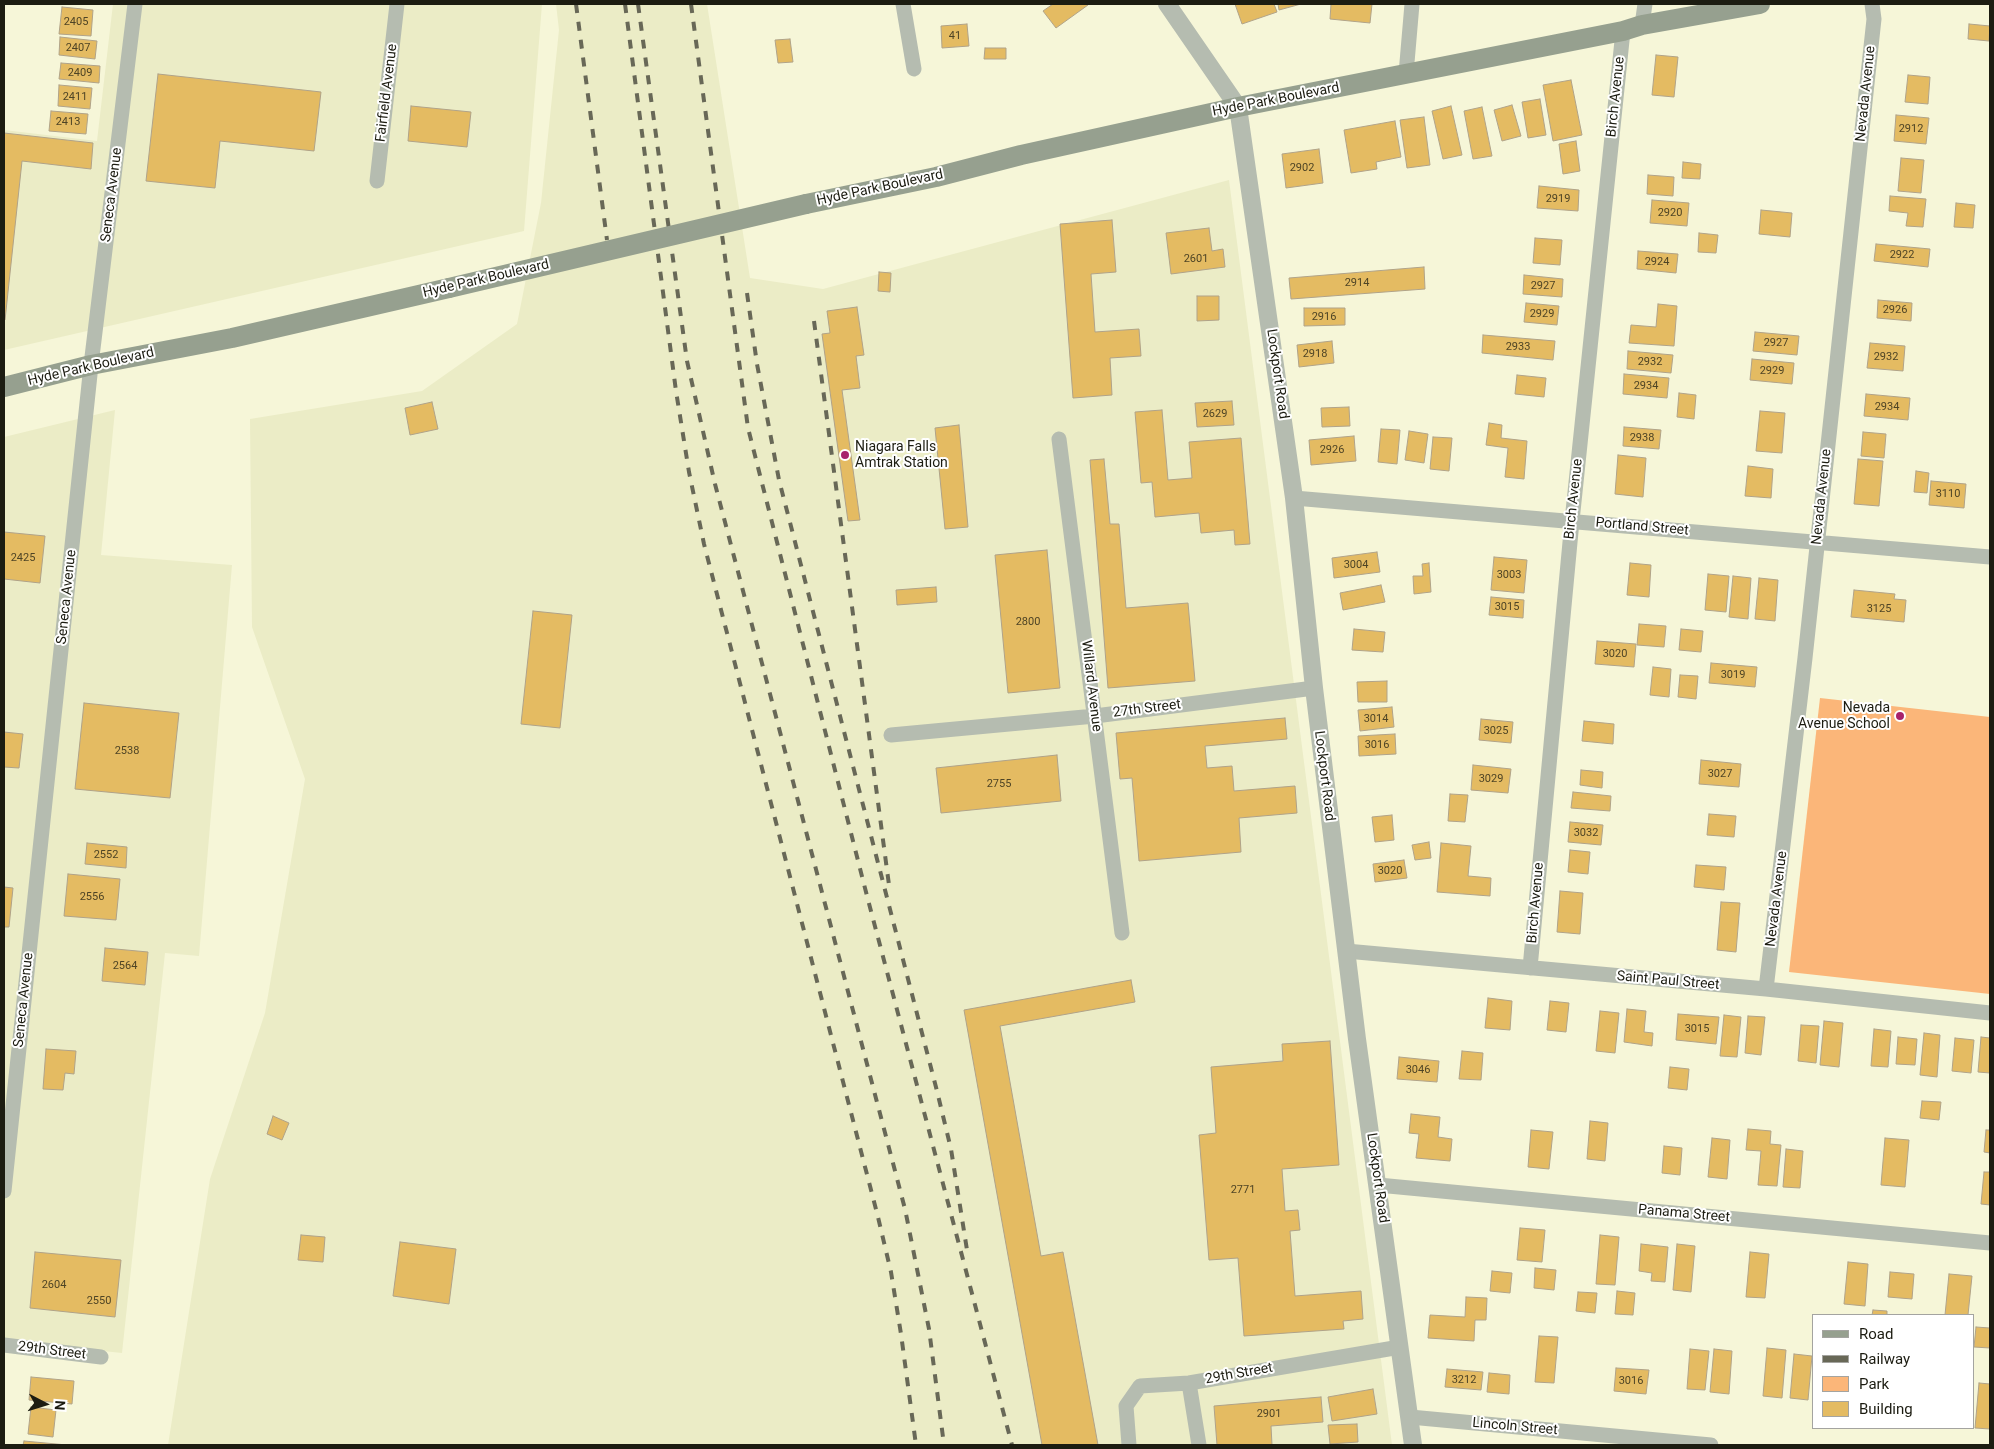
<!DOCTYPE html>
<html>
<head>
<meta charset="utf-8">
<style>
  body { margin:0 }
  #map { position:relative; width:1994px; height:1449px; overflow:hidden; background:#f6f6d8; font-family:Roboto,sans-serif }
  canvas { display:block }
  .frame { position:absolute; inset:0; border:5px solid #1c1c11; pointer-events:none }
  .legend { position:absolute; left:1812px; top:1314px; width:162px; height:115px; box-sizing:border-box; background:#fff; border:1px solid #a4a4a0; margin:0; padding:6px 9px; list-style:none; font-size:15px; color:#1c1c11 }
  .legend li { display:flex; align-items:center; gap:10px; height:25px }
  .legend b { width:25px; border:1px solid #a4a4a0 }
  .north { position:absolute; left:20px; top:1379px; width:50px; height:50px; -webkit-text-stroke:4px #fff; paint-order:stroke; rotate:95deg; font-size:14px; font-weight:700; line-height:20px; text-align:center; color:#1c1c11 }
  .north::after { content:''; display:block; margin:auto; width:18px; height:22px; background:#1c1c11; clip-path:polygon(50% 0,100% 100%,50% 72%,0 100%) }
</style>
</head>
<body>
<div id="map">
<canvas width="1994" height="1449"></canvas>
<div class="frame"></div>
<ul class="legend">
<li><b style="height:6px;background:#96a08f"></b>Road</li>
<li><b style="height:6px;background:#686857"></b>Railway</li>
<li><b style="height:14px;background:#fbb679"></b>Park</li>
<li><b style="height:14px;background:#e4bb62"></b>Building</li>
</ul>
<div class="north">N</div>
</div>
<script>
const context = document.querySelector('canvas').getContext('2d');
context.lineJoin = 'round';
function fillPath(path, color) {
  context.fillStyle = color;
  context.fill(path, 'evenodd');
}
function shape(rows) {
  const path = new Path2D();
  for (const r of rows) {
    path.moveTo(r[0], r[1]);
    for (let i = 2; i < r.length; i += 2) path.lineTo(r[i], r[i + 1]);
  }
  return path;
}
function stroke(path, color, width, dash) {
  context.strokeStyle = color;
  context.lineWidth = width;
  context.lineCap = dash ? 'butt' : 'round';
  context.setLineDash(dash || []);
  context.stroke(path);
}
function write(font, color, halo, rows, align = 'center') {
  context.font = font + ' Roboto,sans-serif';
  context.lineWidth = 4;
  context.setLineDash([]);
  context.textBaseline = 'middle';
  context.strokeStyle = halo;
  context.fillStyle = color;
  for (const [text, x, y, turn = 0] of rows) {
    context.save();
    context.translate(x, y);
    context.rotate((+turn || 0) * Math.PI / 180);
    context.textAlign = isNaN(turn) ? turn : align;
    if (halo) context.strokeText(text, 0, 0);
    context.fillText(text, 0, 0);
    context.restore();
  }
}
const built = shape([
  [113,4,542,4,524,231,4,350,4,130,97,141],
  [556,4,707,4,750,278,823,289,1229,180,1392,1445,168,1445,210,1179,265,1013,305,779,252,627,250,419,422,391,517,324,541,203,559,30],
  [115,410,101,555,232,565,199,956,165,953,122,1353,4,1341,4,437]
]);
const green = shape([
  [1820,698,1990,717,1990,994,1789,972]
]);
const building = shape([
  [1053,4,1087,4,1088,5,1056,28,1043,11,1053,4],
  [1235,4,1274,4,1277,12,1242,24,1235,4],
  [1278,4,1301,4,1279,10,1278,4],
  [1331,4,1372,4,1370,23,1330,19,1331,4],
  [62,7,93,10,91,36,59,34,62,7],
  [967,24,969,46,942,48,941,26,967,24],
  [1969,24,1990,26,1989,41,1968,39,1969,24],
  [60,37,97,41,95,59,59,55,60,37],
  [790,39,793,62,778,63,775,40,790,39],
  [985,48,1006,48,1006,59,984,59,985,48],
  [1656,55,1678,57,1674,97,1652,95,1656,55],
  [61,63,100,66,99,83,59,79,61,63],
  [158,74,321,92,314,151,220,141,215,188,146,181,158,74],
  [1908,75,1930,77,1928,104,1905,102,1908,75],
  [1571,80,1582,135,1553,141,1543,85,1571,80],
  [59,85,92,88,90,109,58,106,59,85],
  [1540,99,1546,135,1528,138,1522,102,1540,99],
  [1512,105,1521,136,1502,141,1494,110,1512,105],
  [411,106,471,112,467,147,408,141,411,106],
  [1451,106,1462,155,1443,159,1432,111,1451,106],
  [1482,107,1492,156,1473,159,1464,111,1482,107],
  [51,111,88,114,86,134,49,131,51,111],
  [1896,115,1929,118,1926,144,1894,141,1896,115],
  [1424,117,1430,165,1407,168,1400,120,1424,117],
  [1395,121,1401,157,1376,162,1377,169,1351,173,1344,130,1395,121],
  [4,133,93,143,91,169,22,161,5,320,4,320,4,133],
  [1576,141,1580,171,1563,174,1559,144,1576,141],
  [1319,149,1323,183,1286,188,1282,154,1319,149],
  [1901,158,1924,160,1921,193,1898,191,1901,158],
  [1683,162,1701,164,1700,179,1682,178,1683,162],
  [1648,175,1674,177,1673,196,1647,194,1648,175],
  [1539,186,1579,190,1578,211,1537,208,1539,186],
  [1890,196,1926,199,1923,227,1906,226,1908,213,1889,211,1890,196],
  [1652,200,1689,203,1687,226,1650,223,1652,200],
  [1956,203,1975,205,1973,228,1954,227,1956,203],
  [1761,210,1792,213,1790,237,1759,234,1761,210],
  [1112,220,1116,272,1091,274,1095,332,1139,329,1141,356,1110,358,1112,395,1073,398,1060,224,1112,220],
  [1209,228,1212,251,1223,249,1225,267,1171,274,1166,233,1209,228],
  [1699,233,1718,235,1716,253,1698,252,1699,233],
  [1535,238,1562,240,1560,265,1533,263,1535,238],
  [1876,244,1930,249,1928,267,1874,261,1876,244],
  [1638,251,1678,254,1676,273,1637,269,1638,251],
  [1424,267,1425,289,1291,299,1289,278,1424,267],
  [879,272,891,273,890,292,878,291,879,272],
  [1524,275,1563,279,1562,297,1523,294,1524,275],
  [1197,296,1219,296,1219,320,1197,321,1197,296],
  [1878,300,1912,303,1911,321,1877,318,1878,300],
  [1526,303,1559,306,1557,325,1524,322,1526,303],
  [1658,304,1677,306,1674,346,1629,343,1631,325,1656,327,1658,304],
  [857,307,864,355,856,356,860,388,842,390,860,520,848,521,822,334,830,333,827,311,857,307],
  [1304,308,1345,308,1345,325,1304,326,1304,308],
  [1755,332,1799,336,1797,355,1753,351,1755,332],
  [1483,335,1555,341,1553,360,1482,353,1483,335],
  [1332,341,1334,363,1299,367,1297,345,1332,341],
  [1870,343,1905,346,1903,371,1867,368,1870,343],
  [1628,351,1673,355,1671,373,1627,369,1628,351],
  [1752,359,1794,363,1792,384,1750,380,1752,359],
  [1624,374,1669,378,1667,398,1623,394,1624,374],
  [1517,375,1546,378,1544,397,1515,394,1517,375],
  [1679,393,1696,395,1694,419,1677,417,1679,393],
  [1866,394,1910,398,1908,420,1864,416,1866,394],
  [1232,401,1234,425,1197,427,1195,403,1232,401],
  [432,402,438,429,410,435,405,408,432,402],
  [1349,407,1350,426,1322,427,1321,408,1349,407],
  [1162,410,1168,480,1192,478,1189,442,1241,438,1250,544,1235,545,1234,530,1201,533,1199,513,1155,517,1152,482,1141,483,1135,412,1162,410],
  [1760,411,1785,413,1782,453,1756,451,1760,411],
  [1489,423,1502,425,1501,438,1527,441,1524,479,1505,477,1508,448,1486,445,1489,423],
  [959,425,968,527,945,529,935,428,959,425],
  [1624,427,1661,430,1659,449,1623,446,1624,427],
  [1381,429,1400,430,1397,464,1378,462,1381,429],
  [1409,431,1428,434,1424,463,1405,460,1409,431],
  [1863,432,1886,434,1884,458,1861,456,1863,432],
  [1354,436,1356,461,1311,465,1309,440,1354,436],
  [1433,437,1452,438,1449,471,1430,469,1433,437],
  [1618,455,1646,458,1643,497,1615,494,1618,455],
  [1104,459,1110,524,1119,524,1126,608,1188,603,1195,681,1108,688,1090,460,1104,459],
  [1858,459,1883,461,1879,506,1854,504,1858,459],
  [1748,466,1773,469,1771,498,1745,496,1748,466],
  [1916,471,1929,473,1927,493,1914,492,1916,471],
  [1931,481,1966,484,1964,508,1929,505,1931,481],
  [4,532,45,536,40,583,4,579,4,532],
  [1047,550,1060,688,1008,693,995,555,1047,550],
  [1377,552,1380,572,1334,578,1332,558,1377,552],
  [1494,557,1527,560,1524,593,1491,590,1494,557],
  [1429,563,1431,592,1414,594,1413,576,1423,576,1422,564,1429,563],
  [1630,563,1651,565,1649,597,1627,595,1630,563],
  [1708,574,1729,576,1726,612,1705,610,1708,574],
  [1733,576,1751,578,1748,619,1729,617,1733,576],
  [1759,578,1778,580,1775,621,1755,619,1759,578],
  [1381,585,1385,602,1343,610,1340,593,1381,585],
  [936,587,937,602,897,605,896,590,936,587],
  [1854,590,1895,594,1894,599,1906,600,1904,622,1851,617,1854,590],
  [1491,597,1524,600,1523,618,1489,615,1491,597],
  [533,611,572,615,560,728,521,724,533,611],
  [1639,624,1666,626,1664,647,1637,645,1639,624],
  [1354,629,1385,632,1383,652,1352,650,1354,629],
  [1681,629,1703,631,1701,652,1679,650,1681,629],
  [1597,641,1636,644,1634,667,1595,664,1597,641],
  [1711,663,1757,667,1755,687,1709,683,1711,663],
  [1653,667,1671,669,1669,697,1650,695,1653,667],
  [1680,675,1698,676,1696,699,1678,697,1680,675],
  [1387,681,1387,702,1358,702,1357,682,1387,681],
  [84,703,179,713,170,798,75,789,84,703],
  [1392,707,1394,727,1360,731,1358,710,1392,707],
  [1285,718,1287,739,1205,746,1207,768,1232,766,1234,791,1295,786,1297,813,1239,818,1241,852,1139,861,1132,778,1120,779,1116,733,1285,718],
  [1481,719,1513,722,1511,743,1479,740,1481,719],
  [1584,721,1614,724,1613,744,1582,741,1584,721],
  [4,732,23,734,19,768,4,767,4,732],
  [1395,734,1396,754,1359,756,1358,736,1395,734],
  [1057,755,1061,801,941,813,936,768,1057,755],
  [1701,760,1741,764,1739,787,1699,784,1701,760],
  [1473,765,1511,769,1508,793,1471,790,1473,765],
  [1581,770,1603,772,1602,788,1580,785,1581,770],
  [1573,792,1611,796,1610,811,1571,808,1573,792],
  [1450,794,1468,795,1465,822,1448,821,1450,794],
  [1709,814,1736,816,1734,837,1707,835,1709,814],
  [1392,815,1394,840,1375,842,1372,817,1392,815],
  [1570,822,1603,825,1601,845,1568,842,1570,822],
  [1429,842,1431,858,1415,860,1412,845,1429,842],
  [87,843,127,847,126,868,85,864,87,843],
  [1441,843,1471,846,1468,876,1491,878,1490,896,1437,892,1441,843],
  [1570,850,1590,852,1588,874,1568,872,1570,850],
  [1404,860,1407,878,1375,882,1373,864,1404,860],
  [1696,865,1726,867,1724,890,1694,887,1696,865],
  [68,874,120,879,116,920,64,916,68,874],
  [4,887,13,888,9,927,4,927,4,887],
  [1560,891,1583,893,1580,934,1557,932,1560,891],
  [1721,902,1740,903,1736,952,1717,950,1721,902],
  [105,948,148,952,145,985,102,981,105,948],
  [1131,980,1135,1002,1000,1026,1041,1256,1063,1252,1098,1445,1042,1445,964,1010,1131,980],
  [1488,998,1512,1001,1510,1030,1485,1028,1488,998],
  [1550,1001,1569,1003,1566,1032,1547,1030,1550,1001],
  [1627,1009,1646,1011,1644,1032,1653,1033,1652,1046,1624,1042,1627,1009],
  [1600,1011,1619,1013,1615,1053,1596,1051,1600,1011],
  [1678,1014,1719,1017,1716,1044,1676,1040,1678,1014],
  [1724,1015,1741,1017,1737,1057,1720,1056,1724,1015],
  [1748,1016,1765,1017,1761,1055,1745,1053,1748,1016],
  [1824,1021,1843,1023,1839,1067,1820,1065,1824,1021],
  [1801,1025,1819,1026,1816,1063,1798,1061,1801,1025],
  [1874,1029,1891,1031,1888,1067,1871,1066,1874,1029],
  [1924,1033,1940,1035,1937,1077,1920,1075,1924,1033],
  [1898,1037,1917,1039,1915,1065,1896,1064,1898,1037],
  [1981,1037,1990,1038,1990,1073,1978,1072,1981,1037],
  [1955,1038,1974,1040,1971,1073,1952,1071,1955,1038],
  [1330,1041,1339,1165,1282,1169,1285,1211,1298,1210,1300,1230,1290,1231,1295,1296,1361,1291,1363,1319,1343,1321,1344,1329,1244,1336,1238,1258,1209,1260,1199,1135,1216,1133,1211,1067,1283,1061,1282,1044,1330,1041],
  [46,1049,76,1051,74,1074,65,1073,63,1090,43,1089,46,1049],
  [1462,1051,1483,1053,1481,1080,1459,1079,1462,1051],
  [1399,1057,1439,1061,1437,1082,1397,1079,1399,1057],
  [1670,1067,1689,1069,1687,1090,1668,1088,1670,1067],
  [1922,1101,1941,1102,1939,1120,1920,1118,1922,1101],
  [1411,1114,1440,1117,1438,1137,1452,1139,1450,1161,1416,1158,1419,1134,1409,1133,1411,1114],
  [273,1116,289,1123,282,1140,267,1134,273,1116],
  [1590,1121,1608,1123,1605,1161,1587,1159,1590,1121],
  [1748,1129,1771,1131,1770,1144,1781,1145,1777,1186,1758,1185,1761,1151,1746,1150,1748,1129],
  [1531,1130,1553,1132,1549,1169,1528,1167,1531,1130],
  [1986,1130,1990,1130,1990,1153,1984,1152,1986,1130],
  [1712,1138,1730,1140,1727,1179,1708,1177,1712,1138],
  [1885,1138,1909,1140,1905,1187,1881,1185,1885,1138],
  [1664,1146,1682,1148,1680,1175,1662,1173,1664,1146],
  [1786,1149,1803,1151,1800,1188,1783,1187,1786,1149],
  [1984,1172,1990,1172,1990,1205,1981,1204,1984,1172],
  [1520,1228,1545,1230,1542,1262,1517,1260,1520,1228],
  [301,1235,325,1237,323,1262,298,1260,301,1235],
  [1600,1235,1619,1237,1615,1285,1596,1284,1600,1235],
  [400,1242,456,1249,449,1304,393,1296,400,1242],
  [1641,1244,1668,1247,1665,1282,1651,1281,1652,1273,1639,1271,1641,1244],
  [1677,1244,1695,1246,1691,1292,1673,1290,1677,1244],
  [35,1252,121,1260,115,1317,30,1308,35,1252],
  [1750,1252,1769,1254,1765,1298,1746,1297,1750,1252],
  [1848,1262,1868,1264,1865,1306,1844,1304,1848,1262],
  [1535,1268,1556,1270,1554,1290,1534,1288,1535,1268],
  [1492,1271,1512,1273,1510,1293,1490,1291,1492,1271],
  [1890,1272,1914,1274,1912,1299,1888,1297,1890,1272],
  [1949,1274,1972,1276,1968,1315,1945,1315,1949,1274],
  [1617,1291,1635,1293,1633,1315,1615,1314,1617,1291],
  [1578,1292,1597,1293,1595,1313,1576,1311,1578,1292],
  [1466,1297,1487,1298,1486,1320,1475,1320,1474,1341,1428,1338,1430,1315,1465,1317,1466,1297],
  [1873,1310,1887,1311,1887,1315,1872,1315,1873,1310],
  [1976,1327,1990,1328,1990,1348,1974,1347,1976,1327],
  [1539,1336,1558,1337,1554,1383,1535,1382,1539,1336],
  [1767,1348,1786,1350,1782,1398,1763,1396,1767,1348],
  [1690,1349,1709,1351,1705,1390,1687,1389,1690,1349],
  [1714,1349,1732,1351,1729,1394,1710,1392,1714,1349],
  [1794,1354,1812,1356,1808,1400,1790,1398,1794,1354],
  [1616,1368,1649,1370,1646,1394,1614,1391,1616,1368],
  [1447,1369,1483,1372,1481,1390,1445,1387,1447,1369],
  [1489,1373,1510,1375,1509,1394,1487,1392,1489,1373],
  [31,1377,74,1381,72,1404,29,1400,31,1377],
  [1979,1383,1990,1384,1990,1429,1975,1428,1979,1383],
  [1373,1389,1377,1414,1332,1421,1328,1397,1373,1389],
  [1321,1397,1323,1422,1271,1426,1272,1445,1217,1445,1214,1406,1321,1397],
  [31,1407,56,1410,53,1437,28,1434,31,1407],
  [1357,1424,1358,1442,1330,1444,1328,1425,1357,1424],
  [24,1441,67,1445,23,1445,24,1441]
]);
const minor = shape([
  [903,4,914,69],
  [1642,25,1645,4],
  [1406,74,1412,4],
  [377,181,397,4],
  [1059,439,1122,933],
  [1294,498,1990,557],
  [891,735,1095,716,1314,688],
  [1346,951,1766,989,1990,1013],
  [1530,968,1572,521,1623,31],
  [1766,989,1805,658,1874,19,1872,4],
  [1378,1185,1990,1243],
  [4,1191,91,365,135,4],
  [4,1345,101,1357],
  [1189,1383,1199,1445],
  [1410,1417,1711,1445],
  [1129,1445,1126,1406,1140,1386,1189,1383,1400,1347]
]);
const tertiary = shape([
  [1167,4,1238,107,1294,498,1314,688,1357,1039,1413,1445]
]);
const secondary = shape([
  [806,204,936,177,1021,155,1238,107,1623,31,1642,25,1760,4],
  [4,387,91,365,232,338,449,288]
]);
const rail = shape([
  [576,4,607,240],
  [625,4,676,391,689,472,704,544,878,1217,891,1272,901,1334,916,1445],
  [638,4,687,361,715,484,905,1209,929,1329,944,1445],
  [691,4,748,428,867,896,1012,1445],
  [747,293,757,364,779,480,937,1091,951,1149,967,1250],
  [814,321,889,885]
]);
const secondaryBridge = shape([
  [449,288,806,204]
]);
const markers = [
  [845,455,5,"#a8226b"],
  [1900,716,5,"#a8226b"]
];
const numberNames = [
  ["2405",76,22],
  ["41",955,36],
  ["2407",78,48],
  ["2409",80,73],
  ["2411",75,97],
  ["2413",68,122],
  ["2912",1911,129],
  ["2902",1302,168],
  ["2919",1558,199],
  ["2920",1670,213],
  ["2922",1902,255],
  ["2601",1196,259],
  ["2924",1657,262],
  ["2914",1357,283],
  ["2927",1543,286],
  ["2926",1895,310],
  ["2929",1542,314],
  ["2916",1324,317],
  ["2927",1776,343],
  ["2933",1518,347],
  ["2918",1315,354],
  ["2932",1886,357],
  ["2932",1650,362],
  ["2929",1772,371],
  ["2934",1646,386],
  ["2934",1887,407],
  ["2629",1215,414],
  ["2938",1642,438],
  ["2926",1332,450],
  ["3110",1948,494],
  ["2425",23,558],
  ["3004",1356,565],
  ["3003",1509,575],
  ["3015",1507,607],
  ["3125",1879,609],
  ["2800",1028,622],
  ["3020",1615,654],
  ["3019",1733,675],
  ["3014",1376,719],
  ["3025",1496,731],
  ["3016",1377,745],
  ["2538",127,751],
  ["3027",1720,774],
  ["3029",1491,779],
  ["2755",999,784],
  ["3032",1586,833],
  ["2552",106,855],
  ["3020",1390,871],
  ["2556",92,897],
  ["2564",125,966],
  ["3015",1697,1029],
  ["3046",1418,1070],
  ["2771",1243,1190],
  ["2604",54,1285],
  ["2550",99,1301],
  ["3212",1464,1380],
  ["3016",1631,1381],
  ["2901",1269,1414]
];
const streetNames = [
  ["Fairfield Avenue",387,93,-83],
  ["Nevada Avenue",1866,94,-84],
  ["Birch Avenue",1616,97,-84],
  ["Hyde Park Boulevard",1276,100,-11],
  ["Hyde Park Boulevard",880,188,-12],
  ["Seneca Avenue",112,195,-83],
  ["Hyde Park Boulevard",486,279,-13],
  ["Hyde Park Boulevard",91,367,-13],
  ["Lockport Road",1277,374,82],
  ["Nevada Avenue",1822,497,-84],
  ["Birch Avenue",1574,499,-84],
  ["Portland Street",1642,527,5],
  ["Seneca Avenue",67,597,-84],
  ["Willard Avenue",1091,686,83],
  ["27th Street",1147,709,-7],
  ["Lockport Road",1324,776,83],
  ["Nevada Avenue",1777,899,-83],
  ["Birch Avenue",1536,903,-85],
  ["Saint Paul Street",1668,981,5],
  ["Seneca Avenue",24,1000,-84],
  ["Lockport Road",1377,1178,82],
  ["Panama Street",1684,1214,5],
  ["29th Street",52,1351,7],
  ["29th Street",1239,1374,-10],
  ["Lincoln Street",1515,1427,5]
];
const poiNames = [
  ["Niagara Falls",855,447],
  ["Amtrak Station",855,463],
  ["Nevada",1890,708,"right"],
  ["Avenue School",1890,724,"right"]
];
fillPath(built, '#ebecc6');
fillPath(green, '#fbb679');
fillPath(building, '#e4bb62');
stroke(building, '#b0a389', 1);
stroke(minor, '#b5bcb0', 15);
stroke(tertiary, '#b5bcb0', 18);
stroke(secondary, '#96a08f', 20);
stroke(rail, '#686857', 4, [9, 9]);
stroke(secondaryBridge, '#96a08f', 20);
for (const [x, y, r, color] of markers) {
  const dot = new Path2D();
  dot.arc(x, y, r, 0, 2 * Math.PI);
  context.fillStyle = color;
  context.fill(dot);
  stroke(dot, '#fff', 2);
}
write('11px', '#4e4425', null, numberNames);
write('14px', '#1c1c11', '#fff', streetNames);
write('14px', '#1c1c11', '#fff', poiNames, 'left');
</script>
</body>
</html>
